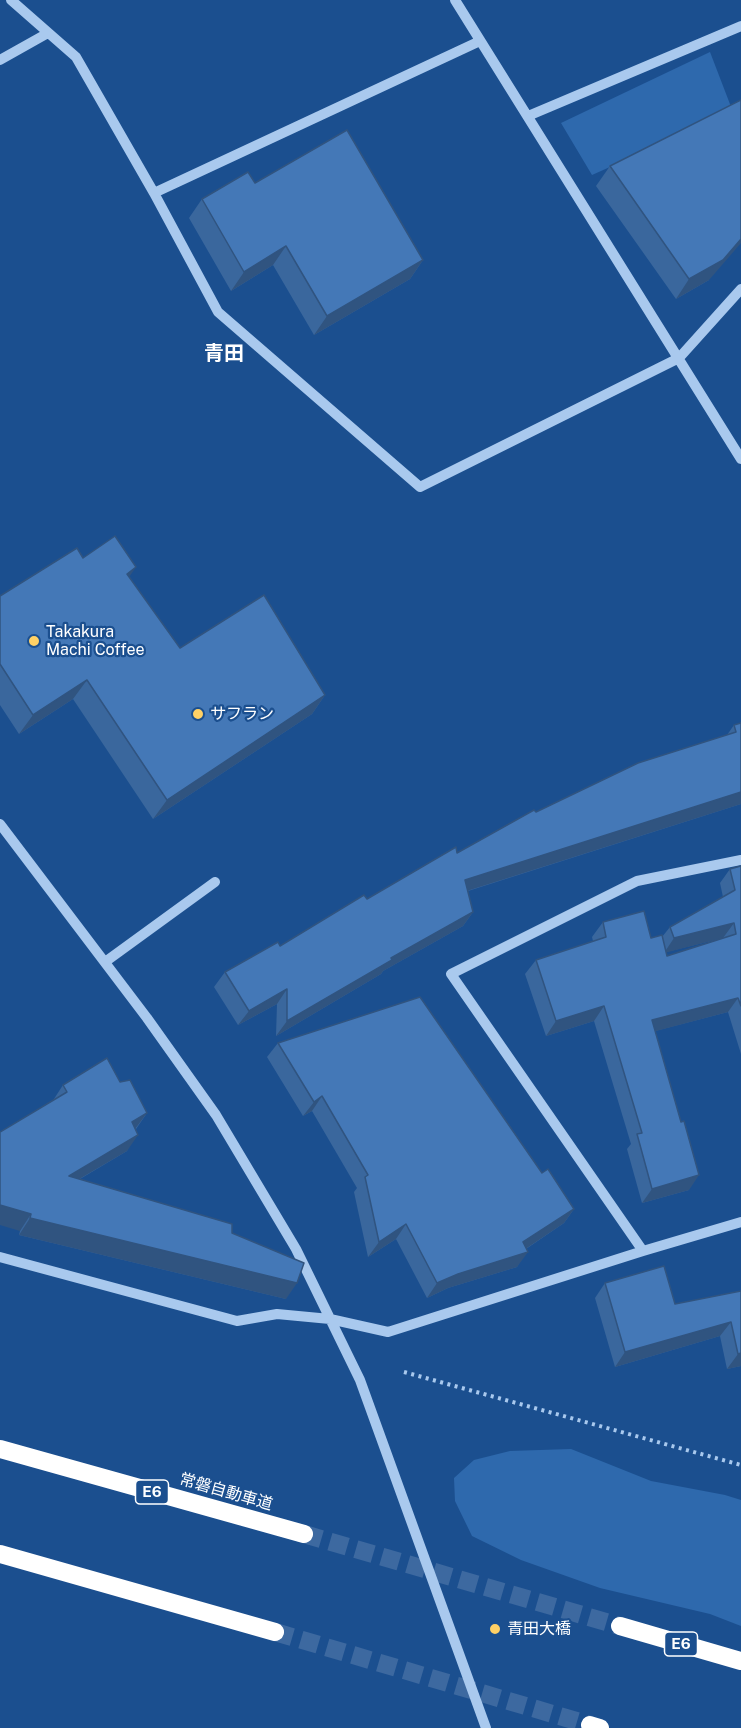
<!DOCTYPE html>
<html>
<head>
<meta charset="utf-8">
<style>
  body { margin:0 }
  canvas { display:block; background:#1b4f8f }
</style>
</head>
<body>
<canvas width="741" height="1728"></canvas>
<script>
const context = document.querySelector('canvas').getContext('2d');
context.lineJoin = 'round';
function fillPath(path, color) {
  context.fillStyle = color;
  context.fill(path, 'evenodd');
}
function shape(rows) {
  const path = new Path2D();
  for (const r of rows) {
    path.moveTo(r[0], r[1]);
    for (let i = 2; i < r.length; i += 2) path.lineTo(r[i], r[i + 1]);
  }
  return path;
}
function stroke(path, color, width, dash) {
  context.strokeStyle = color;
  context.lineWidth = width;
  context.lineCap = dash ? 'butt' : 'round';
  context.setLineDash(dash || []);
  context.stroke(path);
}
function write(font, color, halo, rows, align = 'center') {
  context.font = font + ' "Public Sans","Noto Sans JP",sans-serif';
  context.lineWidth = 4.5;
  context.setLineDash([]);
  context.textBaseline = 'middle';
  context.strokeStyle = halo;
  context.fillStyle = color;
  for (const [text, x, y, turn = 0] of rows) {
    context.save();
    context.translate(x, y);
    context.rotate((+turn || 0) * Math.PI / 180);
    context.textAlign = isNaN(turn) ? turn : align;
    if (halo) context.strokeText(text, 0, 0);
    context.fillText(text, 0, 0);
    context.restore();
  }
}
const green = shape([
  [710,52,733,112,592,175,561,123],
  [571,1449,651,1481,725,1495,741,1500,741,1626,710,1614,600,1588,521,1560,472,1536,455,1501,454,1478,474,1460,510,1451]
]);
const highwayTunnel = shape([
  [304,1534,620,1626],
  [275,1632,590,1725]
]);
const path = shape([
  [404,1372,741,1465]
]);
const minor = shape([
  [11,0,76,57,154,193,218,312,420,487,679,358,741,289],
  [455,0,741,459],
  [0,60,48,33],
  [528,116,741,26],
  [154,193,480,41],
  [0,824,147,1018,216,1115,296,1249,360,1380,486,1728],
  [105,962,215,882],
  [643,1251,451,974,637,881,741,860],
  [0,1257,237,1321,277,1314,330,1319,388,1332,643,1251,741,1222]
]);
const highway = shape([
  [0,1449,304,1534],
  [0,1554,275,1632],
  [620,1626,741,1661],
  [590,1725,600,1728]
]);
const wall = shape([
  [610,166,709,280,676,299,596,186],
  [255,183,423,260,410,279,314,335,273,265,231,291,189,218,202,199],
  [83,558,129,577,180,648,325,695,312,714,153,819,73,699,19,734,0,705,0,596],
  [741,723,741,804,468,891,473,912,463,926,383,971,381,974,276,1036,277,1004,238,1025,214,987,225,972,280,946,367,899,536,812,727,735,734,725],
  [741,866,741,1054,728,1012,655,1031,689,1190,642,1203,627,1149,631,1144,594,1021,546,1036,525,974,536,960,593,941,592,937,603,922,651,938,662,937,670,927,723,897,720,883,730,869],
  [723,938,667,956,666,952],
  [278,1043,542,1173,574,1209,564,1223,526,1249,517,1267,448,1288,427,1298,396,1239,368,1257,354,1192,357,1188,312,1111,303,1116,267,1057],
  [120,1082,147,1113,136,1129,127,1151,80,1179,232,1233,286,1299,19,1235,52,1102,63,1085],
  [605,1283,675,1304,741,1291,741,1366,727,1369,720,1336,615,1367,595,1298]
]);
const shadedWall = shape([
  [741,239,741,243,709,280,676,299,689,279],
  [286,246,273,265,231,291,244,272],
  [423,260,410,279,314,335,327,316],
  [136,567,123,586,127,574],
  [87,680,73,699,19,734,33,715],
  [325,695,312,714,153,819,167,800],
  [741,792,741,804,454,895,465,880],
  [473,912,463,926,383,971,381,974,276,1036,287,1021,391,958],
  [734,923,723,938,664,953,674,938],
  [287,989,277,1004,238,1025,249,1011],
  [738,998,728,1012,641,1035,652,1020],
  [604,1006,594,1021,546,1036,556,1021],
  [322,1096,312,1111,303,1116,314,1102],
  [147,1113,135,1129,132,1122],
  [138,1135,127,1151,57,1192,69,1176],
  [699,1175,689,1190,642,1203,652,1189],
  [0,1205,31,1214,20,1231,0,1225],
  [574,1209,564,1223,515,1256,528,1252,517,1267,448,1288,427,1298,437,1283,523,1242],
  [30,1218,297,1283,286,1299,19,1235],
  [406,1224,396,1239,368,1257,379,1242],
  [731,1322,720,1336,615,1367,625,1352],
  [741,1353,741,1366,727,1369,738,1354]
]);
const building = shape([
  [741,100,741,239,723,260,689,279,610,166,741,100],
  [347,130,423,260,327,316,286,246,244,272,202,199,248,172,255,183,347,130],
  [115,536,136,567,127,574,180,648,264,595,325,695,167,800,87,680,33,715,0,664,0,596,77,548,83,558,115,536],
  [741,723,741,792,465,880,473,912,391,958,392,960,287,1021,287,989,249,1011,225,972,278,942,280,946,364,895,367,899,456,847,457,853,534,810,536,812,638,763,736,732,734,725,741,723],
  [741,866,741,1006,738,998,652,1020,681,1122,684,1121,699,1175,652,1189,637,1134,642,1133,604,1006,556,1021,536,960,606,937,603,922,644,911,651,938,662,935,667,956,736,934,734,923,674,938,670,927,735,890,730,869,741,866],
  [420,997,542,1173,548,1169,574,1209,523,1242,528,1252,458,1274,437,1283,406,1224,379,1242,365,1177,368,1175,322,1096,314,1102,278,1043,420,997],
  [107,1058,120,1082,130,1080,147,1113,132,1122,138,1135,69,1176,232,1224,232,1233,304,1263,297,1283,30,1218,31,1214,0,1205,0,1132,67,1092,63,1085,107,1058],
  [664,1266,675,1304,741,1291,741,1353,738,1354,731,1322,625,1352,605,1283,664,1266]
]);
const markers = [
  [34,641,6,"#ffd166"],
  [198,714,6,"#ffd166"],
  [495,1629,6,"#ffd166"]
];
const shields = [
  [152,1492,33],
  [681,1644,33]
];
const shieldNames = [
  ["E6",152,1492],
  ["E6",681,1644]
];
const poiNames = [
  ["Takakura",46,632],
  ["Machi Coffee",46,650],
  ["サフラン",210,714],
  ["青田大橋",507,1629]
];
const streetNames = [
  ["常磐自動車道",226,1492,16]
];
const quarterNames = [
  ["青田",224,354]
];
fillPath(green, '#2e69ad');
stroke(highwayTunnel, '#3d69a0', 18, [18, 9]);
stroke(path, '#a9c9ee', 4, [3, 4.5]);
stroke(minor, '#a9c9ee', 10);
stroke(highway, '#fff', 18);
fillPath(wall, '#3a679d');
fillPath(shadedWall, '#305480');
fillPath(building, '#4478b7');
stroke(building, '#305480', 1.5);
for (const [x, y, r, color] of markers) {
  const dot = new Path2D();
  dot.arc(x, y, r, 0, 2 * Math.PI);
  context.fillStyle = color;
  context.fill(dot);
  stroke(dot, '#1b4f8f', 2);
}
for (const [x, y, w] of shields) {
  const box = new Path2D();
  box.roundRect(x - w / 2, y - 12, w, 24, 4.5);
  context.fillStyle = '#1b4f8f';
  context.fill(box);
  stroke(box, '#fff', 1.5);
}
write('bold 15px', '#fff', null, shieldNames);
write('16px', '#fff', '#1b4f8f', poiNames, 'left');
write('16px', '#fff', '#1b4f8f', streetNames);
write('bold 20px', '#fff', '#1b4f8f', quarterNames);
</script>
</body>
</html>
